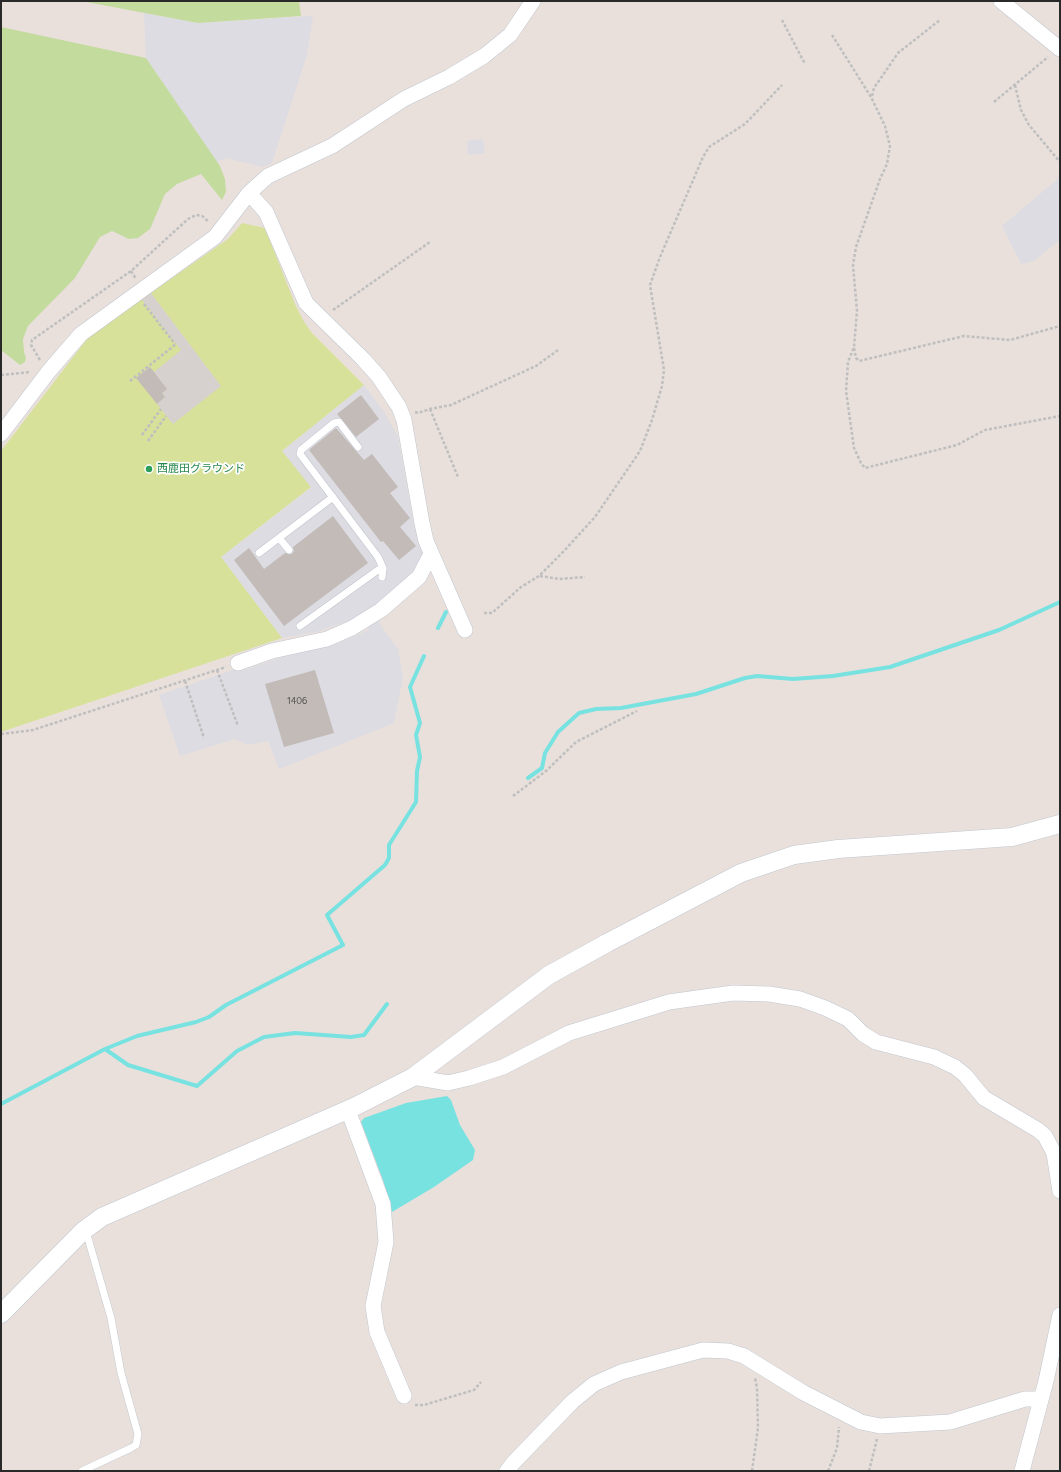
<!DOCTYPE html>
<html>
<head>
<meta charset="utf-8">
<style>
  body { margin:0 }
  #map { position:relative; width:1061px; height:1472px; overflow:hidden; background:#e9e0dc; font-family:Figtree,sans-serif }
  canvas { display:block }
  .frame { position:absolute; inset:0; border:2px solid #292929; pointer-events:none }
</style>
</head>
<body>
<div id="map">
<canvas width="1061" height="1472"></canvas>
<div class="frame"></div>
</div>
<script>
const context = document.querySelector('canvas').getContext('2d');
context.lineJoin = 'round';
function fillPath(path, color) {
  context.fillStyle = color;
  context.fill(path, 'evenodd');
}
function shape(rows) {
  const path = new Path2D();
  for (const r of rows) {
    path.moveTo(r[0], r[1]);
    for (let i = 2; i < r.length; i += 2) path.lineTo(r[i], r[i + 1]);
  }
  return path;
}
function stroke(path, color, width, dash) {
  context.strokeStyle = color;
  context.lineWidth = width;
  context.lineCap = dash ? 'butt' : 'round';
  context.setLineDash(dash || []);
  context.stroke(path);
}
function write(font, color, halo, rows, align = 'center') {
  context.font = font + ' Figtree,"Noto Sans JP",sans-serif';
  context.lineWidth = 3.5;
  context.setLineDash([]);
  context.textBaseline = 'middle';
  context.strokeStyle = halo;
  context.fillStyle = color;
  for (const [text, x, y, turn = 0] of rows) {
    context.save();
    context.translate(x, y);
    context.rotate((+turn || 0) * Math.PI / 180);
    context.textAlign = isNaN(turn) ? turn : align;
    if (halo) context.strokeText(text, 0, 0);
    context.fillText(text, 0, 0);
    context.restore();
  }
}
const industrial = shape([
  [144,13,198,23,313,16,307,55,272,163,263,167,226,158,217,162,146,58],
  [483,139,485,153,468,155,467,141],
  [1060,177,1060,240,1034,261,1021,264,1002,226],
  [364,385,385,413,398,437,412,516,425,563,375,605,380,624,398,649,403,677,394,723,279,769,268,741,247,745,235,739,180,756,159,695,236,669,242,671,286,656,337,644,369,630,364,615,316,632,282,638,221,557,311,488,282,451]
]);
const green = shape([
  [81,1,299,1,301,16,198,23],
  [1,27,146,58,220,166,225,179,226,192,222,200,201,174,177,184,165,194,150,229,138,238,129,239,112,231,100,237,75,278,28,326,23,339,24,352,26,358,25,362,20,365,1,350]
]);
const pitch = shape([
  [242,223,265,228,295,304,303,320,311,332,364,385,282,451,311,487,221,557,282,638,1,732,1,451,90,335,228,239]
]);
const plaza = shape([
  [151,293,221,386,173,424,157,404,165,397,144,371,150,367,154,372,181,350,142,300]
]);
const water = shape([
  [447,1096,451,1100,460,1125,475,1150,473,1160,434,1187,392,1212,383,1180,361,1122,364,1118,406,1103]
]);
const stream = shape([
  [438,628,446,612],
  [528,778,542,768,545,753,558,732,579,713,596,709,621,708,696,694,745,678,757,676,793,679,833,676,890,667,999,630,1060,602],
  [105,1049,128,1065,197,1086,237,1051,264,1037,295,1033,351,1037,364,1035,387,1004],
  [1,1104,105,1049,137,1036,196,1022,209,1017,226,1005,343,945,327,915,385,865,389,858,389,845,416,802,417,771,420,757,416,735,420,723,410,687,424,656]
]);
const building = shape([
  [150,367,167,389,162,393,165,397,157,404,136,378],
  [361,395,379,419,356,437,337,414],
  [336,428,364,460,372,454,398,487,390,493,410,518,400,527,416,546,399,560,383,541,381,542,309,450],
  [333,516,368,563,284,626,234,560,249,548,264,569,285,553,292,554,294,551,293,547],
  [315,670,334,733,284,747,265,684]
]);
const path = shape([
  [782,20,805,64],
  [832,35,871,97,885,126,890,146,887,164,880,179,856,247,853,265,857,311,854,347,848,362,846,391,854,448,861,463,865,468,957,445,985,430,1060,416],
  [1015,85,1021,110,1029,125,1060,162],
  [872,96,874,88,898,53,940,20],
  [994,102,1048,57],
  [131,271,136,279],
  [144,304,175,344],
  [333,310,430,242],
  [854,348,856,358,859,361,964,336,1010,340,1060,326],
  [40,360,31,345,32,340,131,271,188,219,196,215,202,216,209,222],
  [1,375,30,372],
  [130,381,176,344],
  [430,409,458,477],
  [415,412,418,413,430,409,451,405,536,366,558,350],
  [142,435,161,409],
  [148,441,166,416],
  [540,576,559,579,585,577],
  [484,613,492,613,521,587,539,576,563,552,595,517,640,451,652,420,662,386,664,370,650,285,660,257,703,157,709,147,745,124,782,85],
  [217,670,238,726],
  [185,681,204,738],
  [1,734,33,730,226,667],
  [513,796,546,771,576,742,637,711],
  [415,1405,424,1405,474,1390,481,1382],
  [752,1471,758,1428,757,1388,755,1378],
  [828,1471,837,1448,839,1427],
  [869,1471,877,1439]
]);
const service = shape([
  [358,447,339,422,334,423,301,450,300,454,378,557,383,568,382,577],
  [279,538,289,550],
  [259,553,333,497],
  [300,626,378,570,383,568],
  [82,1471,131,1448,136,1445,138,1434,121,1373,111,1318,88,1238,83,1231]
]);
const minor = shape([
  [1001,1,1060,49],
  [249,193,266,212,306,303,363,359,379,377,399,407,404,420,422,523,426,541,465,630],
  [1,434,49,371,81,334,215,237,249,193,268,176,332,146,404,99,449,77,484,56,510,35,533,1],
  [238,663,272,651,327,639,352,628,381,610,419,577,431,554],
  [413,1077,448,1083,469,1078,503,1067,569,1033,669,1002,733,993,769,994,800,999,825,1008,848,1019,863,1034,876,1042,934,1057,955,1067,965,1075,984,1098,1038,1130,1045,1136,1054,1153,1060,1191],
  [348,1110,383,1204,386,1242,373,1306,377,1332,404,1396],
  [507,1471,513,1463,573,1401,594,1384,621,1372,703,1350,728,1351,744,1356,804,1393,861,1422,880,1426,950,1422,1025,1399,1041,1399],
  [1022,1471,1046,1381,1060,1315]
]);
const tertiary = shape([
  [1,1314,83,1231,102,1217,354,1107,413,1077,549,975,607,943,741,873,794,855,838,849,1012,837,1060,824]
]);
const markers = [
  [149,469,4,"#2e9e5b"]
];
const numberNames = [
  ["1406",297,701]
];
const leisureNames = [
  ["西鹿田グラウンド",157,469]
];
fillPath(industrial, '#dcdce2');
fillPath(green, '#c3db9d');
fillPath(pitch, '#d7e19a');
fillPath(plaza, '#d6d1ce');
fillPath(water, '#78e2e1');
stroke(stream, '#78e2e1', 4);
fillPath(building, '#c2bbb7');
stroke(service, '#c0c6ce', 8);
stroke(minor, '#c0c6ce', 16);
stroke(tertiary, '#c0c6ce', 19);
stroke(path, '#bfbfbf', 2.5, [3, 2]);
stroke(service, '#fff', 7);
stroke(minor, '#fff', 15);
stroke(tertiary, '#fff', 18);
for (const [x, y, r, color] of markers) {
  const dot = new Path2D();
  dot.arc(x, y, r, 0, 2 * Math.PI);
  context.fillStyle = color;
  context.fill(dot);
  stroke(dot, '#fff', 1.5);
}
write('9px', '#4f4e4c', null, numberNames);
write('11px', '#27864d', '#fff', leisureNames, 'left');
</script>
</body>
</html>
